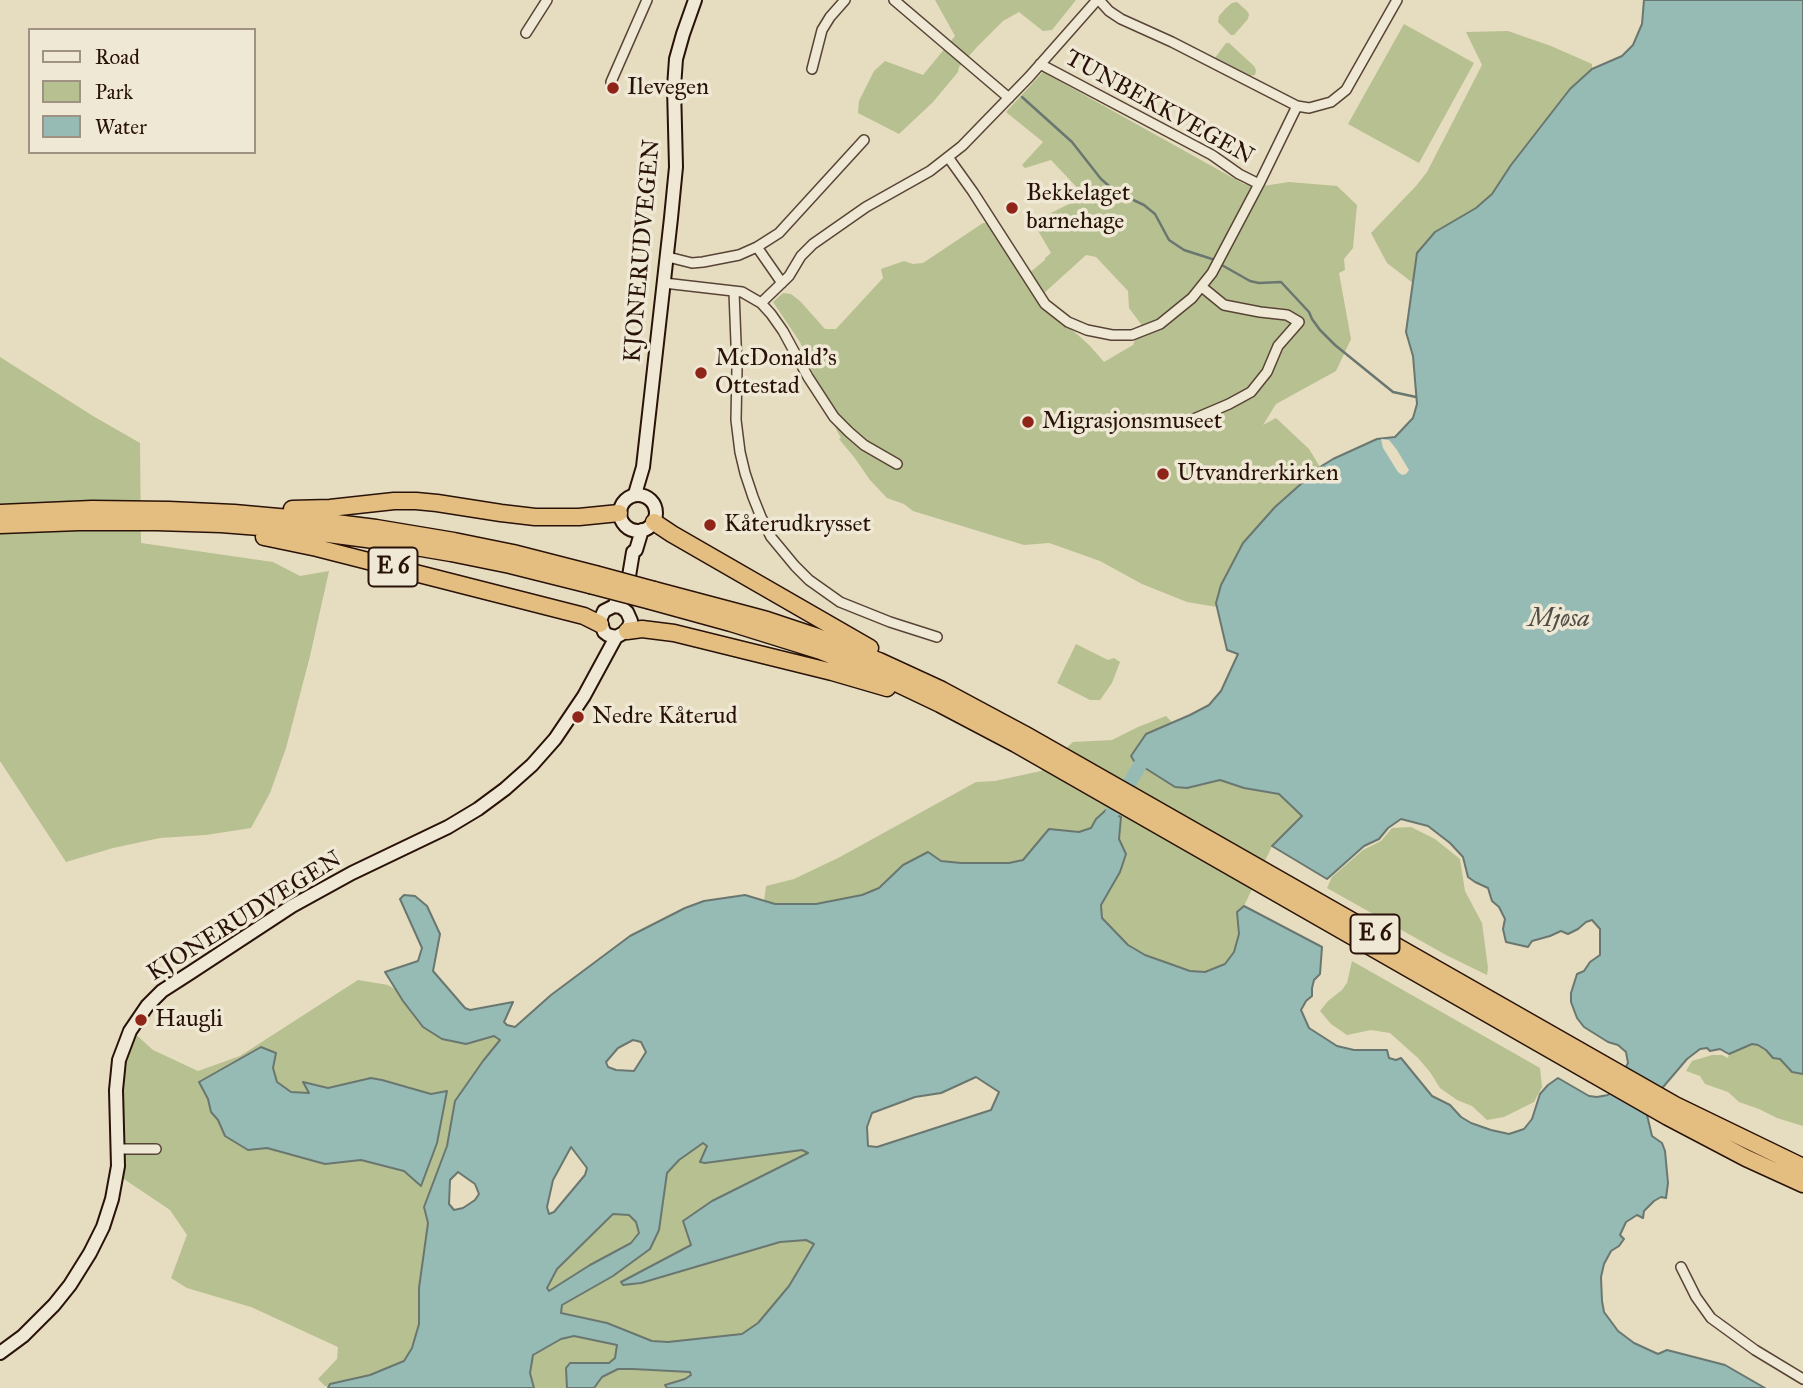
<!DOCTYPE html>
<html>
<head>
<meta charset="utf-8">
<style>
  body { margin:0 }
  #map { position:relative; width:1803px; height:1388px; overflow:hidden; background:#e6dcbf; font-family:"IM FELL Great Primer",serif }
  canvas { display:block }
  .legend { position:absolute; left:28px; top:28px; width:228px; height:126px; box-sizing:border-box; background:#efe8d5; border:2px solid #a09283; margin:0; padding:9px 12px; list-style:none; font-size:21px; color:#291208 }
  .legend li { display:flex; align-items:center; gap:14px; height:35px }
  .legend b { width:35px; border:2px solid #a09283 }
</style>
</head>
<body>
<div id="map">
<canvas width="1803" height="1388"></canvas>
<ul class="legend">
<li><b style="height:9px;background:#efe8d5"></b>Road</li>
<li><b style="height:19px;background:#b7c090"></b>Park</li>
<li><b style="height:19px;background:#96bbb5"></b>Water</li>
</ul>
</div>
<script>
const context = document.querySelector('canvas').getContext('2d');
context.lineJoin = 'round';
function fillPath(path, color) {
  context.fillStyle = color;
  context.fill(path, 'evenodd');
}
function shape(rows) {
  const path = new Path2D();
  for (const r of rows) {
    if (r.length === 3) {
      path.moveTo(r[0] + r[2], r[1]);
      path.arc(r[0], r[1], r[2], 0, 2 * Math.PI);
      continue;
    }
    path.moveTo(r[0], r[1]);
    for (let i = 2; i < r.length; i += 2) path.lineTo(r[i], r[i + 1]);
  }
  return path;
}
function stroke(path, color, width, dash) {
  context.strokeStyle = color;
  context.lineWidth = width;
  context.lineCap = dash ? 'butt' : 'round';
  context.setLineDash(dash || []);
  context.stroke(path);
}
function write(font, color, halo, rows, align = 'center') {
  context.font = font + ' "IM FELL Great Primer",serif';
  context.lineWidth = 7;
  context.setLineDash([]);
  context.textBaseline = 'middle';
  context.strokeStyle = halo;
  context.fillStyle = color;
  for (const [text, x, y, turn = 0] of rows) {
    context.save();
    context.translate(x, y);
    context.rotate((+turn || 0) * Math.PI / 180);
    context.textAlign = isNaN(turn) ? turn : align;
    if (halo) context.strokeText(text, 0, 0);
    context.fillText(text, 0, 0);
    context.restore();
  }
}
const green = shape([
  [935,0,1076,0,1052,30,1043,31,1019,12,1003,21,977,47,959,67,958,72,933,102,899,134,858,113,859,101,874,71,885,61,923,75,955,36],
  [1237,2,1247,11,1249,14,1248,19,1234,35,1231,35,1218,22,1219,16,1226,8,1232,3],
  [1404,24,1474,63,1419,163,1348,124],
  [1508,31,1551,46,1592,64,1592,69,1570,89,1511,165,1492,194,1476,208,1435,232,1418,253,1413,283,1387,263,1371,233,1416,186,1427,172,1482,65,1466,32],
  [1226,43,1229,43,1254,66,1256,70,1255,75,1249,76,1216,60,1215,58],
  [1043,72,1244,184,1263,186,1289,182,1337,186,1357,205,1353,248,1344,259,1345,270,1339,273,1351,339,1336,371,1276,404,1263,425,1276,418,1309,449,1320,467,1275,507,1217,607,1187,602,1142,584,1100,561,1055,545,1049,543,1024,545,913,511,904,504,887,498,870,480,854,457,839,439,841,438,837,431,800,342,773,302,783,293,791,294,800,301,825,329,836,329,883,278,881,269,904,261,913,264,923,263,983,223,988,223,1039,304,1078,335,1090,346,1104,362,1133,345,1141,324,1129,308,1128,291,1096,257,1086,255,1043,294,1028,274,1045,260,1045,258,1051,253,1033,222,1085,196,1051,160,1025,168,1022,165,1043,142,1006,112],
  [0,357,93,416,140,443,141,543,273,562,300,576,329,571,310,656,286,748,270,793,251,828,206,835,160,838,113,848,66,862,0,761],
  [1076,644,1108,660,1114,658,1120,662,1112,683,1100,700,1090,700,1057,683],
  [1166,716,1173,723,1146,734,1134,761,1175,787,1187,788,1220,780,1244,788,1279,794,1303,816,1272,846,1244,906,1237,912,1239,934,1234,952,1225,964,1205,972,1190,971,1145,955,1128,945,1102,918,1101,905,1120,872,1126,854,1119,839,1121,817,1096,819,1091,828,1079,832,1049,829,1023,860,1009,863,961,863,941,861,903,865,879,888,862,895,816,904,775,904,764,901,766,886,794,879,840,857,976,782,995,781,1041,771,1073,742,1112,740,1138,727],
  [1411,827,1435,839,1460,859,1465,891,1482,923,1488,968,1487,975,1446,955,1327,888,1332,877,1341,869,1363,850,1381,841,1392,828],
  [1352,961,1540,1068,1542,1087,1534,1102,1504,1117,1487,1120,1472,1106,1457,1100,1440,1088,1430,1072,1418,1058,1390,1033,1371,1030,1347,1035,1331,1024,1320,1011,1328,1001,1342,990,1347,983],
  [358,980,388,985,396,990,403,1001,466,1044,494,1036,501,1040,483,1061,455,1101,447,1146,424,1207,428,1223,419,1288,419,1324,412,1348,404,1361,370,1375,331,1384,329,1387,325,1386,318,1379,337,1359,338,1347,251,1307,187,1288,171,1278,187,1235,170,1210,118,1175,120,1057,132,1031,153,1050,198,1071,240,1056],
  [273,1068,277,1082,291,1092,309,1094,304,1082,328,1088,371,1078,382,1080,431,1094,421,1185,404,1171,361,1160,325,1164,267,1148,248,1150,225,1136,218,1120,212,1112,208,1099,199,1082],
  [1752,1044,1758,1045,1766,1050,1773,1058,1780,1058,1786,1066,1799,1074,1803,1074,1803,1126,1777,1118,1759,1109,1739,1102,1728,1092,1705,1084,1700,1076,1686,1071,1692,1061,1712,1055,1722,1055,1728,1058,1729,1054],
  [703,1143,707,1146,701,1162,802,1150,809,1154,712,1201,683,1221,691,1245,621,1282,623,1285,641,1283,780,1242,806,1240,815,1244,789,1286,758,1323,742,1335,668,1342,652,1341,607,1323,560,1312,562,1306,650,1249,667,1173,679,1160],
  [614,1214,629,1215,636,1222,639,1233,631,1243,590,1265,549,1291,546,1288,557,1269],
  [574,1336,617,1345,615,1359,609,1363,569,1363,566,1368,566,1388,534,1388,530,1373,533,1355,561,1339],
  [618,1369,690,1372,691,1375,685,1379,665,1384,667,1388,594,1388,602,1377]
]);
const water = shape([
  [1644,0,1803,0,1803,1074,1792,1072,1780,1059,1773,1058,1766,1050,1758,1045,1752,1044,1729,1054,1720,1049,1710,1051,1707,1048,1700,1049,1687,1059,1658,1093,1647,1115,1652,1136,1662,1143,1665,1151,1668,1183,1666,1198,1661,1197,1654,1201,1644,1211,1643,1218,1637,1215,1626,1222,1620,1235,1624,1239,1619,1246,1611,1251,1604,1264,1601,1277,1602,1301,1604,1312,1618,1331,1634,1343,1658,1354,1667,1350,1725,1365,1765,1388,667,1388,665,1385,685,1379,691,1375,690,1372,633,1369,618,1369,602,1377,594,1388,567,1388,566,1368,570,1363,609,1363,615,1358,617,1345,574,1336,561,1339,533,1355,530,1373,534,1388,328,1388,330,1384,370,1375,404,1361,412,1348,419,1324,419,1288,428,1223,424,1207,447,1146,455,1101,483,1061,500,1040,494,1036,466,1044,442,1039,423,1027,403,1001,385,972,418,961,422,948,400,899,404,895,415,896,427,906,440,934,433,971,465,1008,470,1010,513,1002,504,1022,507,1025,515,1027,551,995,630,936,685,908,704,901,745,895,775,904,816,904,862,895,879,888,903,865,928,852,941,861,961,863,1009,863,1023,860,1049,829,1079,832,1091,828,1096,819,1106,810,1121,817,1119,839,1126,854,1120,872,1101,905,1102,918,1128,945,1145,955,1190,971,1205,972,1225,964,1234,952,1239,934,1237,912,1244,906,1322,947,1320,974,1314,980,1312,988,1312,996,1306,1001,1301,1010,1309,1028,1337,1046,1354,1050,1387,1050,1389,1058,1396,1060,1401,1058,1432,1096,1450,1105,1461,1117,1471,1123,1491,1130,1509,1134,1524,1129,1532,1119,1540,1094,1548,1085,1558,1078,1589,1096,1597,1097,1608,1095,1619,1080,1628,1063,1626,1052,1618,1045,1608,1042,1584,1027,1577,1018,1571,1002,1571,993,1577,974,1584,971,1590,962,1600,955,1600,929,1592,920,1586,922,1578,929,1568,934,1561,931,1550,936,1532,941,1528,947,1506,942,1503,929,1505,919,1499,907,1492,901,1488,888,1475,882,1468,877,1463,857,1450,843,1428,826,1401,819,1388,828,1379,839,1364,846,1327,879,1272,846,1302,816,1279,794,1244,788,1220,780,1187,788,1175,787,1134,761,1131,756,1146,734,1190,715,1209,705,1221,691,1238,654,1227,650,1216,603,1221,585,1243,543,1275,507,1320,467,1333,459,1377,439,1395,437,1413,418,1417,404,1413,356,1406,332,1417,253,1435,232,1476,208,1492,194,1511,165,1570,89,1592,69,1622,56,1633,45,1642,24,1644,0],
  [633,1040,641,1042,646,1052,634,1071,616,1070,608,1067,606,1062,618,1048,633,1040],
  [976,1077,999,1092,991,1110,877,1147,868,1146,867,1127,872,1113,915,1097,941,1093,976,1077],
  [703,1143,707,1146,700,1162,705,1163,802,1150,808,1153,712,1201,683,1221,691,1245,621,1282,623,1285,641,1283,780,1242,806,1240,814,1244,789,1286,758,1323,742,1334,668,1342,652,1341,607,1323,561,1313,562,1305,613,1276,650,1249,659,1230,667,1173,679,1160,703,1143],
  [571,1147,587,1168,585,1175,554,1212,549,1214,547,1207,553,1180,571,1147],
  [458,1172,475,1184,479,1194,475,1200,463,1208,454,1210,449,1204,450,1180,458,1172],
  [613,1214,629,1215,636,1222,639,1233,631,1243,590,1265,549,1291,547,1288,557,1269,613,1214],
  [261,1047,276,1053,273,1068,277,1082,291,1092,309,1093,303,1082,328,1088,371,1078,382,1080,431,1094,447,1091,437,1143,421,1186,404,1171,361,1160,325,1164,267,1148,248,1150,225,1136,218,1120,211,1112,208,1099,199,1082,261,1047]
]);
const pier = shape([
  [1381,439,1389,440,1397,450,1409,470,1406,474,1402,475,1398,472,1383,448]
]);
const stream = shape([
  [1022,97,1072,142,1101,179,1116,192,1144,205,1155,214,1169,240,1184,250,1215,260],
  [1220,264,1250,281,1259,283,1281,282,1309,312,1312,319,1320,330,1335,345,1393,392,1416,397]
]);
const river = shape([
  [1112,813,1140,765]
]);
const street = shape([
  [894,0,1009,98],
  [1099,0,1109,11,1121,19,1172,42,1297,106,1309,108,1331,102,1346,90,1397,0],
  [526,33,547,0],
  [1040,64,1212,155,1239,174,1259,184,1297,106],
  [812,69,822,30,830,17,845,0],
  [611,82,647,0],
  [948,157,973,192,1045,304,1068,322,1087,330,1112,335,1132,335,1160,324,1192,298,1212,273,1259,184],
  [757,247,782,283],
  [668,257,692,263,703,262,739,255,757,247,779,233,864,140],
  [664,283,742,292,761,303,771,314,783,331,808,377,834,417,849,432,864,445,897,464],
  [734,292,737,368,736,420,740,452,745,473,753,497,761,517,771,537,795,566,809,580,840,602,890,622,937,637],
  [761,303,789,276,801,256,813,244,866,207,930,171,962,146,1029,77,1097,0],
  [1182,424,1229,404,1251,392,1267,372,1278,346,1299,322,1287,315,1260,312,1224,305,1202,287],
  [118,1149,156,1149],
  [1681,1267,1696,1297,1711,1318,1755,1350,1803,1379]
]);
const secondary = shape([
  [635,494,643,467,671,218,676,167,674,87,676,59,683,34,695,0],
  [638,513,18],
  [629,590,628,582,633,552,636,550,642,530],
  [614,606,621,607,627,612,631,621,627,631,616,637,608,635,604,632,600,620,604,611,614,606,624,588],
  [0,1353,23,1336,54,1305,70,1285,90,1253,103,1227,112,1199,118,1166,116,1090,119,1060,130,1031,147,1006,162,991,190,973,292,906,352,873,448,827,478,809,505,789,532,765,555,739,584,696,616,637]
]);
const highway = shape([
  [292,509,330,508,394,501,416,501,437,503,501,513,535,517,579,517,619,513],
  [0,513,92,509,169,510,234,513,312,520,376,528,454,541,513,553,595,574],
  [654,522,672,534,870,648],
  [0,525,79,522,156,522,221,524,298,530,374,540,451,553,510,565,590,585],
  [264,537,317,548,584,616,600,624],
  [654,590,767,620,815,636,879,661,942,690,1024,734,1675,1105,1803,1167],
  [651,601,731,623,821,651,877,674,940,704,1016,744,1668,1117,1746,1158,1803,1184],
  [627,631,642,629,674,633,832,672,887,688]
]);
const highwayBridge = shape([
  [595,574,654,590],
  [590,585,651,601]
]);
const markers = [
  [613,88,7,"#8f2418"],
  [1012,208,7,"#8f2418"],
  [701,373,7,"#8f2418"],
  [1028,422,7,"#8f2418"],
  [1163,474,7,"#8f2418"],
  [710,525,7,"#8f2418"],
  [578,717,7,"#8f2418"],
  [141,1020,7,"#8f2418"]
];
const shields = [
  [393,567,49],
  [1375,934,49]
];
const shieldNames = [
  ["E 6",393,567],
  ["E 6",1375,934]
];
const poiNames = [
  ["Ilevegen",627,88],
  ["Bekkelaget",1026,194],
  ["barnehage",1026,222],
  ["McDonald's",715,359],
  ["Ottestad",715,387],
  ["Migrasjonsmuseet",1042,422],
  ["Utvandrerkirken",1177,474],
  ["Kåterudkrysset",724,525],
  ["Nedre Kåterud",592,717],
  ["Haugli",155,1020]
];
const streetNames = [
  ["TUNBEKKVEGEN",1159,108,29],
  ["KJONERUDVEGEN",643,251,-85],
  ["KJONERUDVEGEN",245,917,-32]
];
const waterNames = [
  ["Mjøsa",1559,620]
];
fillPath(green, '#b7c090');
fillPath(water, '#96bbb5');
stroke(water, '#6a7770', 2);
fillPath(pier, '#e6dcbf');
stroke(stream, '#6a7770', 2.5);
stroke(river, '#96bbb5', 14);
stroke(street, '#584436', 12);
stroke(secondary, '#291208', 16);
stroke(highway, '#291208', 19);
stroke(street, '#efe8d5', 9);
stroke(secondary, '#efe8d5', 12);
stroke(highway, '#e3be80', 16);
stroke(highwayBridge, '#291208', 19, []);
stroke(highwayBridge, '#e3be80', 16);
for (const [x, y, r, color] of markers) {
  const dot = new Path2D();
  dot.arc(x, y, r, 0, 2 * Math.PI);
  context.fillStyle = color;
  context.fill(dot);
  stroke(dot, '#efe8d5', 2.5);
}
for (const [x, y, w] of shields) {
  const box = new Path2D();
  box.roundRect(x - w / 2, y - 19.5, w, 39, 5);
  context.fillStyle = '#efe8d5';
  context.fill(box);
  stroke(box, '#291208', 2);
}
write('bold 23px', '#291208', null, shieldNames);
write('24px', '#291208', '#efe8d5', poiNames, 'left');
write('24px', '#291208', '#efe8d5', streetNames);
write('italic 26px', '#4f4d45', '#efe8d5', waterNames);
</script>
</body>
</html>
